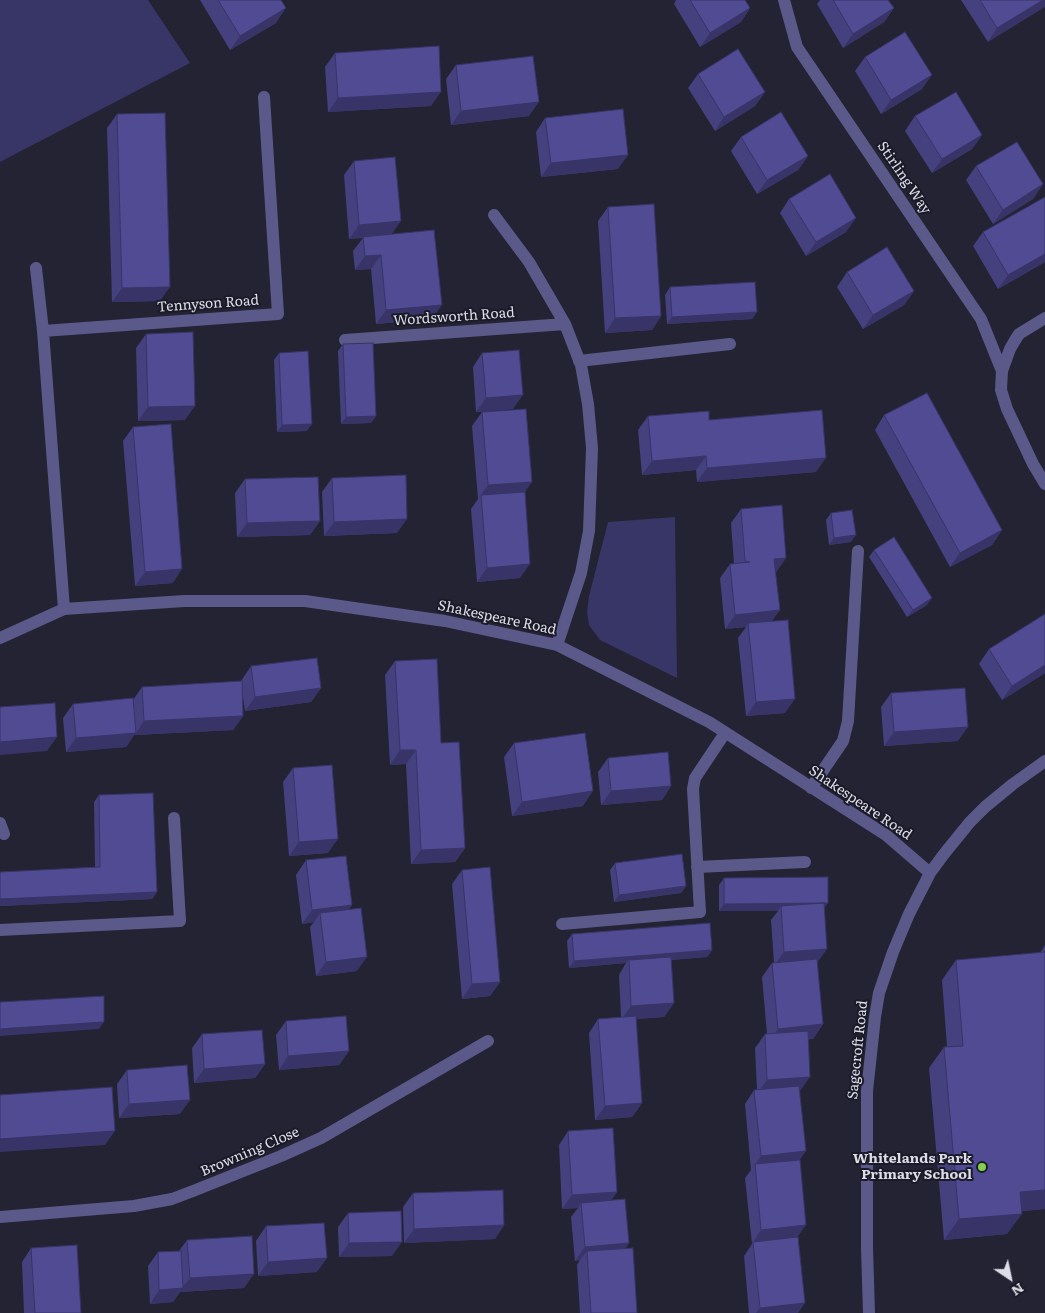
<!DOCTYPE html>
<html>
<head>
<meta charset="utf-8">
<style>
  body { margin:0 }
  #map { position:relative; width:1045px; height:1313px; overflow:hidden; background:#232333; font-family:Literata,serif }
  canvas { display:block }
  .north { position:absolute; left:985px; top:1253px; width:50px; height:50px; -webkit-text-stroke:4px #1a1a29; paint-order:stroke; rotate:146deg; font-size:14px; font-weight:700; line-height:20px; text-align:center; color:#dddde8 }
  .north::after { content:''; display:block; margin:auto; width:18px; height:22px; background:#dddde8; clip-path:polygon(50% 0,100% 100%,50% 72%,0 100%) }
</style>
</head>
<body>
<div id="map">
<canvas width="1045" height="1313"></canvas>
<div class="north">N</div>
</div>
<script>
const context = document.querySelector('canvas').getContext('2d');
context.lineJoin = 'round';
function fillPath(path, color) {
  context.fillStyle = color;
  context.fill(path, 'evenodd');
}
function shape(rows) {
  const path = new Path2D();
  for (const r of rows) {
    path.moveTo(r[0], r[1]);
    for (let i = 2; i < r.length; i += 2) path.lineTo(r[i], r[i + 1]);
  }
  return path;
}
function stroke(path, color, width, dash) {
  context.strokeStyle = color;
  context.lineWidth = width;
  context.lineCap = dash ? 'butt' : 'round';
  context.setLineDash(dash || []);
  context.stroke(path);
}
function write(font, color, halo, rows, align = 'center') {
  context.font = font + ' Literata,serif';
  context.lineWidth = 4;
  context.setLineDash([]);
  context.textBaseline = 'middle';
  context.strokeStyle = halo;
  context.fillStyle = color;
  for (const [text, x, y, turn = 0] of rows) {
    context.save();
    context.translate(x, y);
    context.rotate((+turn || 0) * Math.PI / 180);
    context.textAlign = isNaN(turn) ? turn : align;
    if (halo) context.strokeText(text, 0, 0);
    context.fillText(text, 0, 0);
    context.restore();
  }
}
const green = shape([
  [0,0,148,0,190,63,0,162],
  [675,517,677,678,600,640,589,625,587,612,589,596,608,522]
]);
const lane = shape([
  [0,823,4,834],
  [697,867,805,862],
  [562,924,700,912,693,789,695,778,725,733],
  [0,930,180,921,174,818]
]);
const street = shape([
  [784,0,797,47,981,319,1002,371],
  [494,215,529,262,565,324,581,365,588,404,592,448,589,531,581,573,557,645],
  [36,268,43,331,64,609],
  [1045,318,1019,334,1014,342,1010,349,1002,371,1001,390,1007,409,1033,464,1045,484],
  [43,331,278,314,264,97],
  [345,340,565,324],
  [579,361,730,344],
  [0,638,64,609,184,601,305,601,445,621,557,645,709,722,886,835,930,873],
  [811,788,843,741,848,721,858,551],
  [0,1217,134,1206,172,1199,193,1191,281,1156,321,1138,488,1041],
  [869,1313,867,1248,867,1091,875,1017,879,993,893,952,909,914,930,873,944,854,970,822,985,807,1013,784,1045,761]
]);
const wall = shape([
  [200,0,281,0,276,23,230,50],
  [676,0,745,0,750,8,741,22,700,47,674,4],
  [820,0,888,0,894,8,884,22,843,48,817,4],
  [961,0,1045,0,988,42],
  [335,53,431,106,328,112,325,67],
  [865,57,922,89,881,114,855,71],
  [456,65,529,116,451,125,446,79],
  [698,74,765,92,755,106,715,131,688,88],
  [117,114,160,301,112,302,107,128],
  [915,116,982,135,972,149,932,173,905,131],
  [545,118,618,169,541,177,536,132],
  [741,137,808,156,798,170,757,194,731,151],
  [354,161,392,234,432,319,376,324,371,269,355,270,353,251,363,238,349,239,344,175],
  [976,166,1043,184,1033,199,993,224,966,180],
  [1045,197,1045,262,998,289,973,246,983,232],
  [789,199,846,232,806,256,780,213],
  [608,207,661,316,652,330,605,333,598,221],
  [847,272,914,291,904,305,863,329,837,287],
  [670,287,757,312,752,319,667,324,665,295],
  [146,334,185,420,138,421,136,348],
  [343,344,376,416,371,423,341,424,338,351],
  [279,353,307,431,277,432,274,360],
  [482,353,513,409,476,412,473,367],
  [482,412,525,492,520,578,477,582,471,509,478,499,472,426],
  [884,415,1002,530,992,545,950,567,875,430],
  [648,416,709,420,816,472,697,482,696,470,642,475,638,430],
  [133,427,173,583,135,586,123,441],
  [332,478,397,533,324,536,322,492],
  [245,479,320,521,310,535,237,537,235,493],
  [741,509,786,558,776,572,772,621,785,713,746,716,738,638,746,627,725,629,720,578,730,564,734,564,731,523],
  [831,513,851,542,829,545,826,520],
  [874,550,927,605,907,617,869,557],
  [989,649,1045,673,1002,700,979,664],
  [395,661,441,743,465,848,455,862,411,864,406,764,390,765,385,675],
  [251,666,321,688,311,702,245,711,242,690,243,716,233,730,134,735,126,747,66,752,63,718,73,704,133,700,142,687,241,681],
  [891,693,958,741,884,746,881,707],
  [514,743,583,806,512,816,504,757],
  [608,758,671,786,662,800,601,805,598,772],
  [293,768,328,853,289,856,283,782],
  [99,795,157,892,152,899,0,906,0,872,95,867,94,802],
  [306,860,352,905,349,909,357,971,316,976,310,927,314,922,302,924,296,875],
  [615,863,686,886,681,893,614,902,610,870],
  [462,870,500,982,490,996,462,999,452,884],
  [724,878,825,908,817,963,823,1024,813,1039,808,1039,800,1091,800,1160,798,1237,798,1313,749,1313,744,1256,752,1244,745,1178,751,1170,745,1104,754,1090,757,1090,755,1048,765,1034,767,1034,762,977,772,963,774,963,771,920,778,911,719,911,719,885],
  [572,934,712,950,707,957,671,960,674,1003,664,1017,636,1019,642,1103,632,1117,595,1120,589,1033,598,1019,621,1017,619,975,626,963,569,968,567,941],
  [1045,945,1045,1209,1021,1211,1007,1234,944,1240,929,1068,944,1047,947,1047,942,980,956,960,1040,953],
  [286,1021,349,1051,339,1065,279,1070,276,1035],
  [202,1034,265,1064,255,1078,194,1083,192,1048],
  [127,1070,180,1114,119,1118,117,1084],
  [568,1131,617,1192,611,1200,629,1243,625,1249,637,1313,580,1313,577,1265,580,1260,575,1261,571,1217,578,1208,562,1209,559,1145],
  [413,1193,504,1225,495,1239,404,1243,403,1207],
  [348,1213,392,1256,339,1257,338,1227],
  [266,1226,317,1272,258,1276,256,1241],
  [187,1240,244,1288,180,1292,173,1302,150,1304,148,1266,158,1252,179,1251],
  [31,1248,81,1313,24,1313,22,1262]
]);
const shadedWall = shape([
  [1043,0,1045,0,1045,7,988,42,997,28],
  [286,8,276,23,230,50,240,36],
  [750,8,741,22,700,47,710,33],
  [894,8,884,22,843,48,853,34],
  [932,75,922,89,881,114,891,100],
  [441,92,431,106,328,112,338,98],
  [765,92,755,106,715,131,724,117],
  [539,102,529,116,451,125,461,111],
  [982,135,972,149,932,173,942,159],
  [628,155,618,169,541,177,551,163],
  [808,156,798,170,757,194,767,180],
  [1043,184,1033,199,993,224,1003,210],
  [856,218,846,232,806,256,816,242],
  [401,221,391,235,349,239,359,225],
  [1045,254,1045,262,998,289,1008,275],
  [381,255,371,269,355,270,365,256],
  [170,287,160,301,112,302,122,288],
  [914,291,904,305,863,329,873,315],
  [442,305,432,319,376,324,386,310],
  [757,312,752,319,667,324,672,317],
  [661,316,652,330,605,333,615,318],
  [523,395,513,409,476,412,486,398],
  [195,406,185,420,138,421,148,407],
  [376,416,371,423,341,424,346,417],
  [312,424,307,431,277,432,282,425],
  [706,456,696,470,642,475,652,461],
  [826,458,816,472,697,482,707,468],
  [532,482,522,496,481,495,478,499,488,485],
  [407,519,397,533,324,536,334,522],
  [320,521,310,535,237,537,247,523],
  [1002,530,992,545,950,567,960,553],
  [856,535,851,542,829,545,834,538],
  [786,558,776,572,764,573,774,559],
  [530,564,520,578,477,582,487,568],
  [182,569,173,583,135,586,145,572],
  [932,598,927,605,907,617,913,610],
  [780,610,770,624,748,623,746,627,725,629,735,615],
  [1045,665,1045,673,1002,700,1012,686],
  [321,688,311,702,245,711,255,697],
  [795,699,785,713,746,716,756,702],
  [243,716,233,730,134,735,126,747,66,752,76,738,136,733,144,721],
  [968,727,958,741,884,746,894,732],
  [57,737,47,751,0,755,0,742],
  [400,750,416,750,406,764,390,765],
  [671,786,662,800,601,805,611,791],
  [593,791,583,806,512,816,522,802],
  [338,839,328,853,289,856,299,842],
  [465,848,455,862,411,864,421,850],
  [686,886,681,893,614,902,619,895],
  [157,892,152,899,0,906,0,899],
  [828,903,823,910,781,906,778,911,719,911,724,904],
  [352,905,342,919,320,913,314,922,302,924,312,910],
  [827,949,817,963,774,966,784,952],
  [712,950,707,957,629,963,629,960,626,963,569,968,574,961],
  [367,957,357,971,316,976,326,962],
  [500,982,490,996,462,999,472,984],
  [674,1003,664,1017,621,1020,631,1006],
  [104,1022,99,1029,0,1036,0,1029],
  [823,1024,813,1039,768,1043,778,1029],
  [349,1051,339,1065,279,1070,288,1056],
  [265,1064,255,1078,194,1083,204,1069],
  [810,1077,800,1091,757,1094,767,1080],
  [190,1100,180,1114,119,1118,129,1104],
  [642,1103,632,1117,595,1120,605,1106],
  [115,1131,105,1145,0,1152,0,1139],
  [806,1151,796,1165,755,1164,751,1170,761,1156],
  [1045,1190,1045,1209,1006,1213,1020,1192],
  [617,1192,607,1206,581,1203,578,1208,562,1209,572,1195],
  [1022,1214,1007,1234,944,1240,959,1219],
  [504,1225,495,1239,404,1243,414,1229],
  [806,1225,796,1239,753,1242,752,1244,761,1230],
  [402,1242,392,1256,339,1257,349,1243],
  [629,1243,619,1257,587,1251,580,1260,575,1261,585,1247],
  [327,1258,317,1272,258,1276,268,1262],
  [254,1274,244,1288,180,1292,173,1302,150,1304,159,1290,182,1288,190,1278],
  [805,1303,798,1313,756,1313,760,1308]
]);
const building = shape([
  [218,0,281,0,286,8,240,36,218,0],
  [690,0,745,0,750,8,710,33,690,0],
  [833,0,888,0,894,8,853,34,833,0],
  [980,0,1043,0,997,28,980,0],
  [905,32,932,75,891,100,865,57,905,32],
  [439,46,441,92,338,98,335,53,439,46],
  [738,49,765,92,724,117,698,74,738,49],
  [533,56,539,102,461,111,456,65,533,56],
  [956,92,982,135,942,159,915,116,956,92],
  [623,109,628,155,551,163,545,118,623,109],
  [781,112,808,156,767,180,741,137,781,112],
  [165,113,170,287,122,288,117,114,165,113],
  [1017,142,1043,184,1003,210,976,166,1017,142],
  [395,157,401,221,359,225,354,161,395,157],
  [830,174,856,218,816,242,789,199,830,174],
  [1045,197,1045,254,1008,275,983,232,1045,197],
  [654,204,661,316,615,318,608,207,654,204],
  [434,230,442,305,386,310,381,255,365,256,363,237,434,230],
  [887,247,914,291,873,315,847,272,887,247],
  [755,282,757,312,672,317,670,287,755,282],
  [193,332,195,406,148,407,146,334,193,332],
  [373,343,376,416,346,417,343,344,373,343],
  [519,350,523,395,486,398,482,353,519,350],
  [308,351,312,424,282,425,279,353,308,351],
  [927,393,1002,530,960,553,884,415,927,393],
  [526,409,532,482,488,485,482,412,526,409],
  [822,410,826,458,707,468,706,456,652,461,648,416,709,411,709,420,822,410],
  [171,424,182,569,145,572,133,427,171,424],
  [406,475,407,519,334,522,332,478,406,475],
  [318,477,320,521,247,523,245,479,318,477],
  [525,492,530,564,487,568,481,495,525,492],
  [782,505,786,558,774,559,780,610,735,615,730,564,750,562,745,561,741,509,782,505],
  [852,510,856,535,834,538,831,513,852,510],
  [894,537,932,598,913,610,874,550,894,537],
  [1045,614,1045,665,1012,686,989,649,1045,614],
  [788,620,795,699,756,702,748,623,788,620],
  [317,658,321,688,255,697,251,666,317,658],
  [437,659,441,743,459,742,465,848,421,850,416,750,400,750,395,661,437,659],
  [242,681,243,716,144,721,142,687,242,681],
  [965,688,968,727,894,732,891,693,965,688],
  [133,698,136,733,76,738,73,704,133,698],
  [55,703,57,737,0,742,0,707,55,703],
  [585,733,593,791,522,802,514,743,585,733],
  [668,752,671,786,611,791,608,758,668,752],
  [332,765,338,839,299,842,293,768,332,765],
  [153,793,157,892,0,899,0,872,100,867,99,795,153,793],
  [682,854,686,886,619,895,615,863,682,854],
  [346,856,352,905,312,910,306,860,346,856],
  [490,867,500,982,472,984,462,870,490,867],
  [828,877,828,903,724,904,724,878,828,877],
  [824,903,827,949,784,952,781,906,824,903],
  [361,908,367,957,326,962,320,913,361,908],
  [710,923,712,950,574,961,572,934,710,923],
  [1045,952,1045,1190,1020,1192,1022,1214,959,1219,944,1047,963,1046,956,960,1045,952],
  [671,957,674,1003,631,1006,629,960,671,957],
  [817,959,823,1024,778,1029,772,963,817,959],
  [104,996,104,1022,0,1029,0,1002,104,996],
  [346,1016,349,1051,288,1056,286,1021,346,1016],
  [636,1016,642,1103,605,1106,598,1019,636,1016],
  [262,1030,265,1064,204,1069,202,1034,262,1030],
  [808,1031,810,1077,767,1080,765,1034,808,1031],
  [187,1065,190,1100,129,1104,127,1070,187,1065],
  [799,1086,806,1151,761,1156,754,1090,799,1086],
  [112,1087,115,1131,0,1139,0,1095,112,1087],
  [613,1128,617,1192,572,1195,568,1131,613,1128],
  [800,1160,806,1225,761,1230,755,1164,800,1160],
  [503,1190,504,1225,414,1229,413,1193,503,1190],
  [625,1199,629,1243,585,1247,581,1203,625,1199],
  [401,1211,402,1242,349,1243,348,1213,401,1211],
  [324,1223,327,1258,268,1262,266,1226,324,1223],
  [252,1236,254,1274,190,1278,187,1240,252,1236],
  [798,1237,805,1303,760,1308,753,1242,798,1237],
  [77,1245,81,1313,35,1313,31,1248,77,1245],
  [633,1248,637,1313,591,1313,587,1251,633,1248],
  [181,1251,183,1288,159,1290,158,1252,181,1251]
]);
const markers = [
  [982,1167,5,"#84cf4d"]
];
const streetNames = [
  ["Stirling Way",904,178,56],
  ["Tennyson Road",208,304,-4],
  ["Wordsworth Road",454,317,-4],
  ["Shakespeare Road",497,618,12],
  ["Shakespeare Road",860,803,34],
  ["Sagecroft Road",858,1050,-84],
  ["Browning Close",250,1152,-23]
];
const poiNames = [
  ["Whitelands Park",972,1159],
  ["Primary School",972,1175]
];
fillPath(green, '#383567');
stroke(lane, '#5a598a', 12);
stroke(street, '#5a598a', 12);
fillPath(wall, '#45407e');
fillPath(shadedWall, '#383467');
fillPath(building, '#504b93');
stroke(building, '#383467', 1);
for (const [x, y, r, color] of markers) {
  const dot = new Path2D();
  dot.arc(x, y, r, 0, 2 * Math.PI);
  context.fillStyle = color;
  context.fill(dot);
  stroke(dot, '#1a1a29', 2);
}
write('14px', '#dddde8', '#1a1a29', streetNames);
write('bold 14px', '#dddde8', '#1a1a29', poiNames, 'right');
</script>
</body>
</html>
